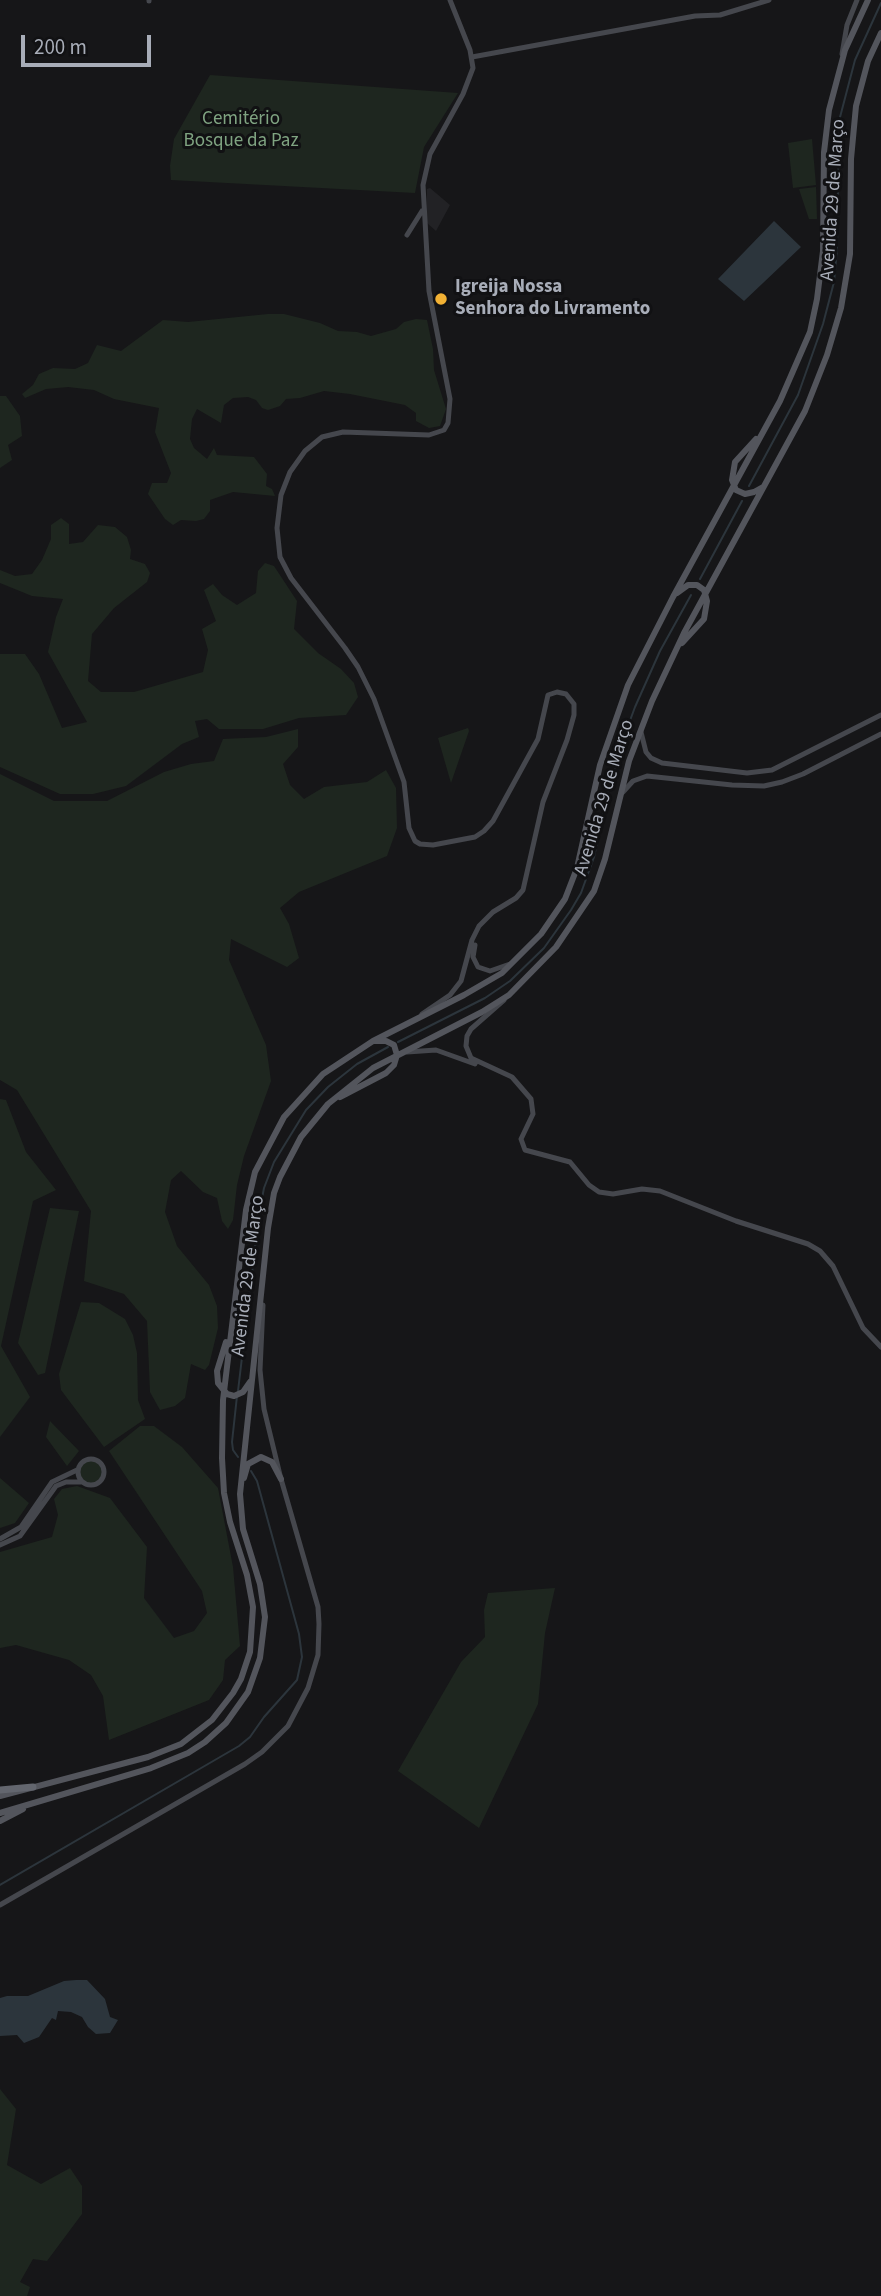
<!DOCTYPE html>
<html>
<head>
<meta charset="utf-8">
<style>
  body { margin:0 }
  #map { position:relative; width:881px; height:2296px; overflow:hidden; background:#161618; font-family:"Source Sans 3",sans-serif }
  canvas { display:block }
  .scale { position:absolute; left:21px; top:35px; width:130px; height:32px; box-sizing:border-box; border:4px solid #a8adb8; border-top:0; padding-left:9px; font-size:21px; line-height:24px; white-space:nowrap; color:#a8adb8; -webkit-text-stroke:5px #111113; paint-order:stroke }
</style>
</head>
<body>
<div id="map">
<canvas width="881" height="2296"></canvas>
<div class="scale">200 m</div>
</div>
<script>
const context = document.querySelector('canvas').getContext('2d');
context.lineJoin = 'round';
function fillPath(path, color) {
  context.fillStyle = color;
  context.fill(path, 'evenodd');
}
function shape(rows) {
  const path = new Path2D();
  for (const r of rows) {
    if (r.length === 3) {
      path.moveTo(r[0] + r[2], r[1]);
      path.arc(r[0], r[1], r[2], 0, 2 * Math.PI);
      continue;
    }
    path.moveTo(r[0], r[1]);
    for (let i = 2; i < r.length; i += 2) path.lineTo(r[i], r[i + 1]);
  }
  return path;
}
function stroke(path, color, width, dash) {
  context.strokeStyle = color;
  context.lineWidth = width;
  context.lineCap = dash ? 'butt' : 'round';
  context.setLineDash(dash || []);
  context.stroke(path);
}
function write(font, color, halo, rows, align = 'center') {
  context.font = font + ' "Source Sans 3",sans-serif';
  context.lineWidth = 6;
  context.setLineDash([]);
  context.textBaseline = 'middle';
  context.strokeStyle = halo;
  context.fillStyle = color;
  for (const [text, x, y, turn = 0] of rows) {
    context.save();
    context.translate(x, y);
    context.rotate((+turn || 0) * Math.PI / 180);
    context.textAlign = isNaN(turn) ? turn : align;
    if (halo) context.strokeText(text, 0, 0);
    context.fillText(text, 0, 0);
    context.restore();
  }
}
const built = shape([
  [430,188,450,205,436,231,427,223,427,189]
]);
const green = shape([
  [210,75,458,93,424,147,415,193,171,180,170,166,174,139],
  [812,139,816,185,793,188,788,143],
  [816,187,817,219,809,219,799,189],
  [268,314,284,314,320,323,338,331,357,332,371,336,396,329,404,322,416,319,427,320,433,349,434,370,446,409,440,426,429,428,416,421,416,413,405,405,350,394,324,391,300,398,286,399,280,406,268,410,262,408,256,400,248,397,233,398,224,405,221,423,197,409,192,419,190,439,194,448,207,459,214,448,217,455,254,457,267,474,266,486,272,489,275,496,233,492,210,500,210,511,204,519,196,521,181,520,173,525,165,519,148,494,152,483,167,483,171,473,155,432,159,408,114,399,94,390,68,387,46,389,25,398,22,394,33,385,39,374,53,368,75,369,88,363,97,345,121,351,163,320,188,322],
  [0,396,6,396,20,416,22,436,8,445,12,460,0,468],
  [61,518,69,524,69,544,83,542,98,525,115,527,127,537,131,550,130,559,145,564,150,573,147,582,114,608,92,634,88,681,101,692,134,692,203,672,208,650,202,629,216,621,204,590,213,584,222,595,237,605,256,593,258,571,265,563,274,566,297,601,294,629,318,653,341,669,354,683,358,697,346,715,299,718,263,729,219,729,207,719,195,721,199,737,182,744,126,786,93,794,60,794,0,767,0,654,25,654,39,674,62,728,87,722,48,652,56,617,63,599,32,596,0,583,0,570,15,576,32,574,42,560,51,539,51,525],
  [468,728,469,731,451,783,438,738],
  [298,729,298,747,283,764,290,785,304,799,324,787,367,782,386,770,396,788,397,828,387,856,299,892,280,908,289,924,299,958,287,967,231,939,229,960,266,1045,271,1081,244,1156,237,1185,233,1220,228,1229,222,1221,217,1198,203,1192,181,1171,171,1180,165,1212,177,1246,209,1285,217,1306,218,1328,209,1365,205,1370,191,1364,185,1398,175,1406,160,1410,150,1392,147,1321,124,1294,84,1281,91,1211,17,1090,0,1080,0,774,54,801,107,801,164,772,191,764,214,761,223,739,266,737],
  [0,1099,6,1100,26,1152,56,1190,33,1201,1,1346,30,1397,0,1437],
  [50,1208,79,1211,45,1373,38,1375,18,1343],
  [81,1302,99,1303,125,1319,133,1335,137,1353,138,1400,145,1419,104,1447,61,1390,59,1374],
  [50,1421,79,1451,67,1466,46,1437],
  [140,1426,154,1426,182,1447,218,1488,233,1567,240,1646,225,1660,223,1680,209,1700,109,1740,103,1696,91,1675,69,1660,16,1645,0,1648,0,1552,52,1537,58,1515,54,1499,62,1489,77,1486,110,1498,147,1547,144,1598,174,1638,194,1631,207,1613,202,1591,109,1451],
  [91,1472,11],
  [0,1478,29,1503,15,1523,0,1528],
  [555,1588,545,1633,538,1704,479,1828,398,1771,461,1662,485,1637,484,1610,488,1593],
  [0,2089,16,2109,7,2165,41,2184,70,2168,82,2186,82,2214,47,2261,33,2259,20,2282,30,2287,27,2296,0,2296]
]);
const water = shape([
  [774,221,801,247,744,301,718,279],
  [76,1980,87,1980,105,1999,110,2017,118,2020,110,2033,96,2034,88,2027,82,2017,71,2012,58,2011,56,2020,52,2018,39,2037,24,2043,17,2035,0,2036,0,1998,7,1996,28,1996,64,1981]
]);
const stream = shape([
  [749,486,798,395,823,324,834,282,837,249,839,121,855,60,881,3],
  [700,579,742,501],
  [398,1042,485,998,510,981,544,948,571,910,581,893,594,857,606,799,621,745,635,707,660,651,691,595],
  [238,1391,259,1214,264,1188,274,1162,306,1110,328,1087,357,1064,388,1047],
  [237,1396,232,1442,233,1450,238,1457],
  [0,1885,239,1746,250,1737,264,1717,297,1680,302,1657,299,1634,257,1481,251,1471]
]);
const secondary = shape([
  [149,1,149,0],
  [842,54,847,25,857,0],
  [472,57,695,16,720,15,769,0],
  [407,235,422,211],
  [641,732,646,752,651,758,662,763,747,773,772,770,881,715],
  [623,792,633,781,647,776,732,785,764,786,782,782,803,774,881,734],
  [475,945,473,957,478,967,490,971,510,964],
  [504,1000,471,1029,467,1036,466,1046,471,1058,512,1077,531,1099,533,1114,521,1139,525,1150,570,1162,589,1185,599,1192,613,1194,642,1189,660,1191,736,1221,808,1244,820,1251,833,1266,863,1328,881,1347],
  [422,1014,450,995,461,981,472,940,479,926,493,912,516,898,523,890,543,802,567,740,574,715,574,704,566,694,557,692,548,695,538,739,493,821,484,831,475,837,433,845,420,844,415,841,409,828,404,782,374,699,358,667,345,648,291,578,280,557,277,528,281,495,290,472,305,451,322,437,343,432,429,435,444,430,448,423,450,399,429,291,423,185,430,154,463,94,473,68,470,50,450,0],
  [407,1052,436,1050,475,1064],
  [91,1472,13],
  [0,1539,21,1527,52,1482,77,1470],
  [0,1545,20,1536,56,1486,66,1482,82,1482],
  [0,1905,245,1764,262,1752,288,1726,308,1688,318,1655,319,1624,318,1607,281,1479,264,1409,260,1370,263,1305]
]);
const primary = shape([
  [756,439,735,462,732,480,736,490,745,494,754,492,763,487],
  [677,593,688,585,697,585,704,590,707,601,704,619,682,643],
  [340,1097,386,1073,394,1065,397,1055,394,1045,386,1041,375,1041],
  [226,1342,217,1371,218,1383,227,1394,234,1396,243,1392,250,1382],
  [244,1478,248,1464,261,1457,272,1462,281,1479],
  [0,1796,148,1757,181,1744,212,1720,233,1693,241,1679,250,1652,253,1607,247,1575,230,1522,224,1493,222,1458,223,1400,246,1210,255,1172,284,1117,323,1074,373,1041,464,995,502,973,541,934,565,899,577,868,600,765,628,685,673,597,780,401,810,332,817,299,823,251,824,152,829,110,845,50,868,0],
  [0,1813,151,1768,188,1753,205,1742,226,1723,248,1692,260,1658,265,1617,260,1584,243,1529,240,1494,268,1228,274,1193,280,1177,301,1137,328,1104,373,1068,482,1012,509,995,556,947,594,891,605,859,629,761,652,701,684,633,805,411,827,355,841,308,850,254,851,159,856,106,868,61,881,33],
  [0,1821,23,1809]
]);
const highway = shape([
  [0,1790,33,1787]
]);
const markers = [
  [441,299,7,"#f2b134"]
];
const parkNames = [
  ["Cemitério",241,120],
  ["Bosque da Paz",241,142]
];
const streetNames = [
  ["Avenida 29 de Março",834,200,-86],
  ["Avenida 29 de Março",605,798,-73],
  ["Avenida 29 de Março",249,1276,-83]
];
const poiNames = [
  ["Igreija Nossa",455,288],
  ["Senhora do Livramento",455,310]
];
fillPath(built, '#222225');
fillPath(green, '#1e261f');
fillPath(water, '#2c353c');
stroke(stream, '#2c353c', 2);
stroke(secondary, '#45474d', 5);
stroke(primary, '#53555c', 6);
stroke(highway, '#63666e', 7);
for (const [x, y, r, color] of markers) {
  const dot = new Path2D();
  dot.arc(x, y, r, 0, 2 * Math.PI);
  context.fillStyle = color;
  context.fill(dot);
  stroke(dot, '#111113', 2.5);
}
write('19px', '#7fa381', '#111113', parkNames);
write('19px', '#a8adb8', '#111113', streetNames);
write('bold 19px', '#a8adb8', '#111113', poiNames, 'left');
</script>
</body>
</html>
